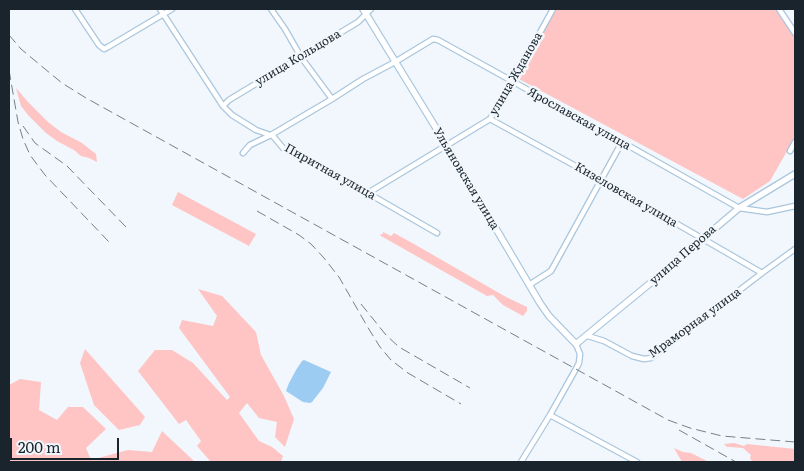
<!DOCTYPE html>
<html>
<head>
<meta charset="utf-8">
<style>
  body { margin:0 }
  #map { position:relative; width:804px; height:471px; overflow:hidden; background:#f1f7fc; font-family:Literata,serif }
  canvas { display:block }
  .frame { position:absolute; inset:0; border:10px solid #19242d; pointer-events:none }
  .scale { position:absolute; left:10px; top:438px; width:109px; height:22px; box-sizing:border-box; border:2px solid #19242d; border-top:0; padding-left:6px; font-size:15px; line-height:18px; white-space:nowrap; color:#19242d; -webkit-text-stroke:4px #f1f7fc; paint-order:stroke }
</style>
</head>
<body>
<div id="map">
<canvas width="804" height="471"></canvas>
<div class="frame"></div>
<div class="scale">200 m</div>
</div>
<script>
const context = document.querySelector('canvas').getContext('2d');
context.lineJoin = 'round';
function fillPath(path, color) {
  context.fillStyle = color;
  context.fill(path, 'evenodd');
}
function shape(rows) {
  const path = new Path2D();
  for (const r of rows) {
    path.moveTo(r[0], r[1]);
    for (let i = 2; i < r.length; i += 2) path.lineTo(r[i], r[i + 1]);
  }
  return path;
}
function stroke(path, color, width, dash) {
  context.strokeStyle = color;
  context.lineWidth = width;
  context.lineCap = dash ? 'butt' : 'round';
  context.setLineDash(dash || []);
  context.stroke(path);
}
function write(font, color, halo, rows, align = 'center') {
  context.font = font + ' Literata,serif';
  context.lineWidth = 5;
  context.setLineDash([]);
  context.textBaseline = 'middle';
  context.strokeStyle = halo;
  context.fillStyle = color;
  for (const [text, x, y, turn = 0] of rows) {
    context.save();
    context.translate(x, y);
    context.rotate((+turn || 0) * Math.PI / 180);
    context.textAlign = isNaN(turn) ? turn : align;
    if (halo) context.strokeText(text, 0, 0);
    context.fillText(text, 0, 0);
    context.restore();
  }
}
const green = shape([
  [555,9,776,9,795,38,795,137,770,181,743,199,517,78],
  [16,88,29,103,48,122,61,132,82,143,96,154,97,162,89,158,81,156,74,150,57,141,46,133,28,115,21,106],
  [178,192,256,234,249,246,172,205],
  [383,232,391,236,394,233,414,244,506,297,527,307,527,311,523,316,503,305,493,295,487,296,381,236,380,234,383,234],
  [198,289,222,296,256,332,261,355,284,396,294,419,285,447,275,437,277,422,259,418,247,403,239,413,259,441,272,447,283,456,281,462,211,462,197,446,201,441,186,420,179,424,138,371,155,350,172,350,193,363,227,400,230,397,179,328,182,320,213,326,217,316],
  [85,349,145,417,140,425,119,430,94,405,80,363],
  [20,379,41,382,39,410,57,420,68,407,83,407,106,429,86,448,91,460,128,450,152,452,162,431,195,462,9,462,9,385],
  [734,443,744,446,747,444,795,449,795,462,753,462,751,460,750,458,751,455,743,448,730,447,727,447,724,444],
  [674,448,683,452,691,453,709,462,682,462]
]);
const water = shape([
  [304,360,331,372,323,388,312,402,310,403,303,402,286,391,289,383,296,370,302,361]
]);
const minor = shape([
  [75,9,99,45,104,49,108,47,172,9],
  [160,9,223,106,232,115,256,130,273,136,283,148,340,177,437,233],
  [271,9,285,29,301,57,332,99],
  [779,9,795,33],
  [223,106,229,100,358,22,371,9],
  [490,119,601,180,762,273],
  [790,151,795,142],
  [243,153,250,145,271,135,332,99,363,79,395,62,433,39,438,40,622,142,739,208,767,212,795,206],
  [368,193,490,119,511,82,516,76,553,9],
  [529,285,551,271,622,142],
  [588,336,604,341,632,356,644,359,651,358,762,273,795,249],
  [550,415,637,462],
  [521,462,550,415,577,367,579,363,580,354,576,344]
]);
const major = shape([
  [363,9,447,146,540,303,549,316,576,344,659,276,739,208,795,174]
]);
const rail = shape([
  [9,35,21,49,45,69,62,83,86,98,668,420,690,428,722,436,795,442],
  [9,70,18,122,23,139,30,155,45,175,110,243],
  [23,126,35,143,67,166,126,227],
  [257,211,299,235,311,244,324,258,339,277,367,326,380,347,391,360,408,373,461,404],
  [361,304,386,335,399,347,470,388],
  [679,430,736,462]
]);
const streetNames = [
  ["улица Кольцова",298,58,-31],
  ["улица Жданова",516,74,-60],
  ["Ярославская улица",579,119,29],
  ["Пиритная улица",330,172,29],
  ["Ульяновская улица",466,179,59],
  ["Кизеловская улица",626,195,30],
  ["улица Перова",683,255,-41],
  ["Мраморная улица",695,323,-36]
];
fillPath(green, '#ffc4c4');
fillPath(water, '#9dccf2');
stroke(minor, '#aac6de', 7);
stroke(major, '#aac6de', 8);
stroke(minor, '#fff', 4.5);
stroke(major, '#fff', 5.5);
stroke(rail, '#767f86', 1, [10, 5]);
write('12px', '#19242d', '#f1f7fc', streetNames);
</script>
</body>
</html>
